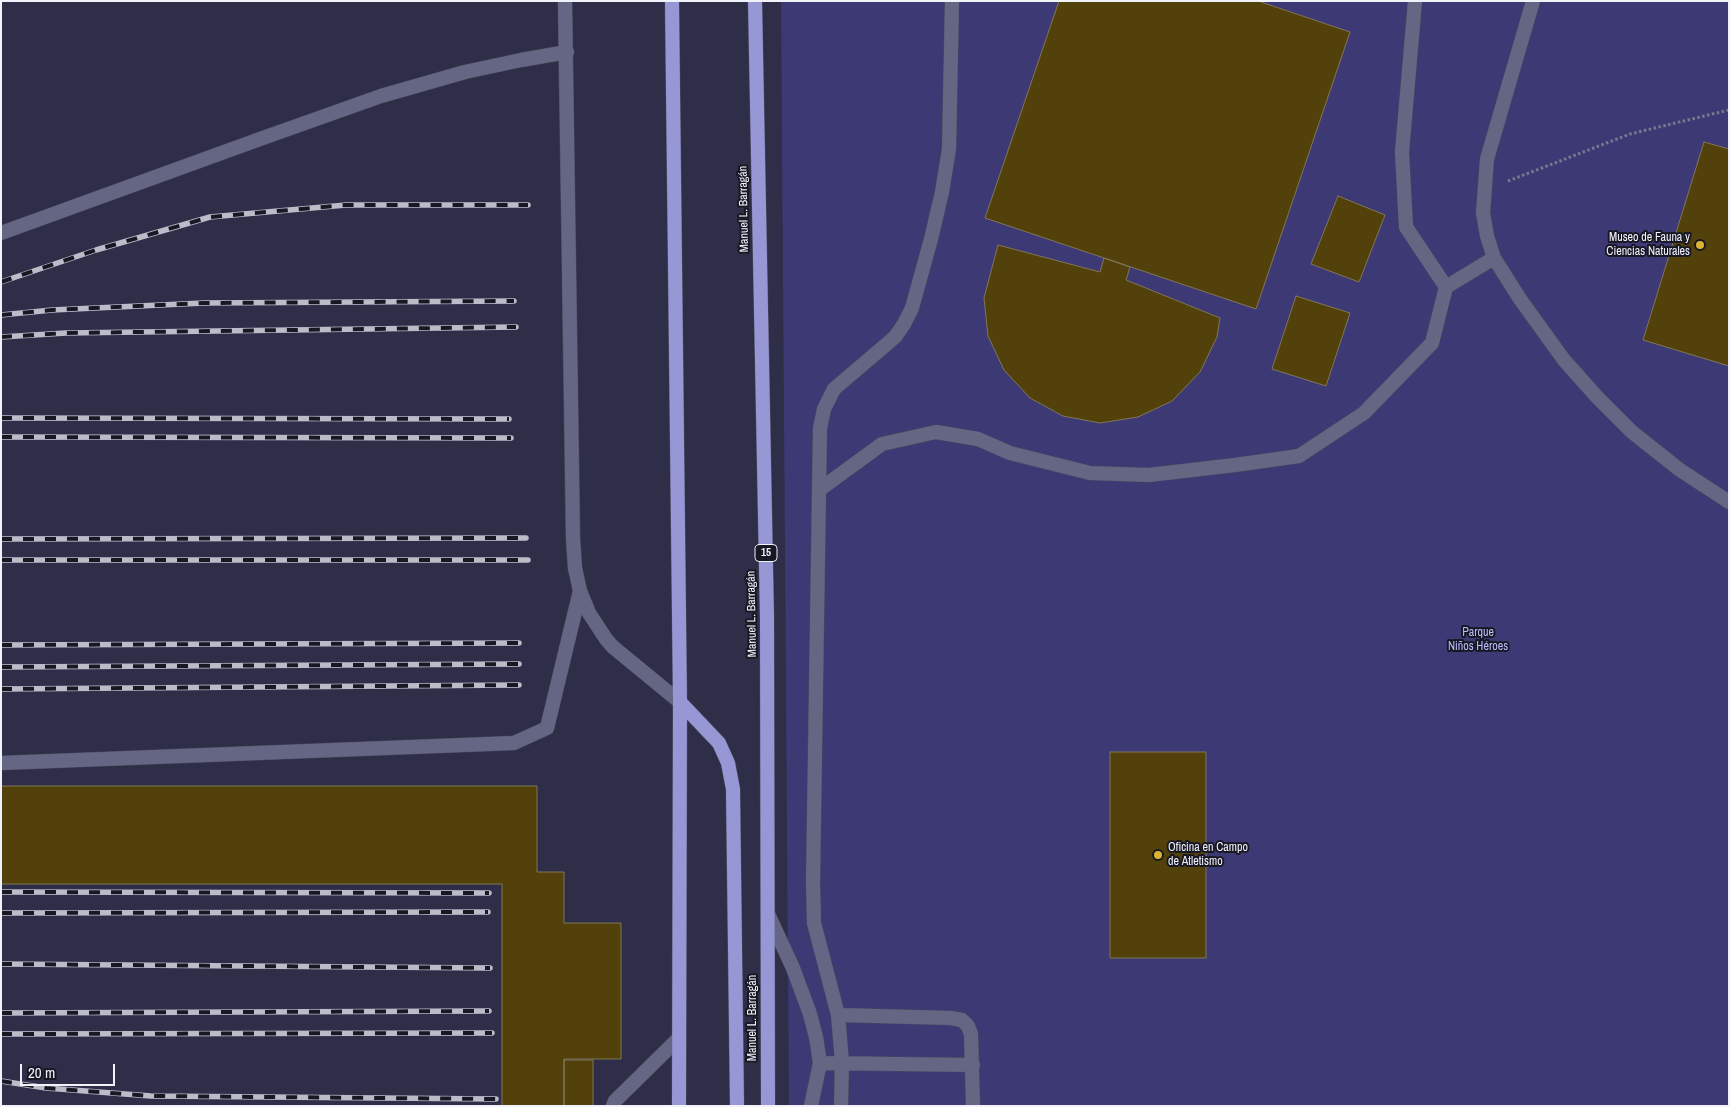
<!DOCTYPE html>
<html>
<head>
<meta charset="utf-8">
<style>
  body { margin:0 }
  #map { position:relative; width:1730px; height:1107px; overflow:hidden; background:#2e2e48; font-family:"Archivo Narrow",sans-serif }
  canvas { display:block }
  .frame { position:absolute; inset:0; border:2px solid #f1f2fc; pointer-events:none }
  .scale { position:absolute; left:20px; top:1064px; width:95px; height:22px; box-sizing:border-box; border:2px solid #f1f2fc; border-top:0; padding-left:6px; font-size:15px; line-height:18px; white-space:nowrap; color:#f1f2fc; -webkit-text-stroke:4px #171823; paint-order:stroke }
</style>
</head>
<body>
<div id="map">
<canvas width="1730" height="1107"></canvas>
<div class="frame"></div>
<div class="scale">20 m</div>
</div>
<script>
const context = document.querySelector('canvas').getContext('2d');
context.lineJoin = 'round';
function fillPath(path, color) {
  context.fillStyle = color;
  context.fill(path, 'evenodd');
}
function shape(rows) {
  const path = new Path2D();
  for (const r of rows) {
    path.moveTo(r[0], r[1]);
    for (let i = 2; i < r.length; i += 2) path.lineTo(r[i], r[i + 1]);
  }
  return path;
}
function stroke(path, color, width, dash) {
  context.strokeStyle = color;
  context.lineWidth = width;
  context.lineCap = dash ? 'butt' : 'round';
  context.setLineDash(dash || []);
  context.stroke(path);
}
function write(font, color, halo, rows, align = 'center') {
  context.font = font + ' "Archivo Narrow",sans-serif';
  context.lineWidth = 4;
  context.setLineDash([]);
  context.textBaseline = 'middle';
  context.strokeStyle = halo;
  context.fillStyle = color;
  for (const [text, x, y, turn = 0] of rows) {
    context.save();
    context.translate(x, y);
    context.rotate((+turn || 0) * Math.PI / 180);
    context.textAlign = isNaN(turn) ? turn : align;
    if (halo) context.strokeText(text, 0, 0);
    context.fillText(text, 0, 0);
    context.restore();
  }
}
const green = shape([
  [781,1,1729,1,1729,1106,789,1106]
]);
const building = shape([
  [1059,1,1258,1,1350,32,1256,309,985,218,1059,1],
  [1704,142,1729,149,1729,366,1643,340,1704,142],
  [1338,196,1385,215,1359,282,1311,264,1338,196],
  [998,245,1100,272,1104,258,1130,267,1126,280,1220,318,1217,337,1200,372,1172,401,1138,417,1100,423,1063,416,1030,398,1004,370,988,336,984,298,998,245],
  [1296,296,1350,313,1326,386,1272,369,1296,296],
  [1110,752,1206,752,1206,958,1110,958,1110,752],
  [1,786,537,786,537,872,564,872,564,923,621,923,621,1059,564,1059,564,1106,502,1106,502,884,1,884,1,786],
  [564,1060,593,1060,593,1106,564,1106,564,1060]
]);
const path = shape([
  [1508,181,1630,134,1729,110]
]);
const service = shape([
  [565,1,573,538,575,568,580,591,589,613,606,639,613,647,680,702],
  [952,1,949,149,942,192,931,239,912,308,904,324,895,337,834,389,824,409,820,428,813,882,814,923,838,1015,951,1018,962,1020,968,1026,971,1034,973,1106],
  [1533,1,1487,159,1483,213,1487,236,1494,258,1520,299,1564,360,1598,398,1632,432,1680,470,1729,502],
  [1,233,260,139,381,96,465,72,521,60,567,52],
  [1446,287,1494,258],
  [819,490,882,444,936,432,978,439,1010,453,1090,473,1149,475,1235,465,1299,456,1364,413,1432,343,1446,287,1406,227,1402,152,1415,1],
  [1,763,514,743,547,728,580,591],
  [768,914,793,968,810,1014,816,1037,820,1063,811,1106],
  [838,1015,842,1062,841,1106],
  [820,1063,973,1065],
  [613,1106,615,1101,679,1038]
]);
const trunk = shape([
  [672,1,680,702,679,1106],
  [755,1,767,618,768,1106],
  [680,702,719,743,728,763,733,789,737,1106]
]);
const rail = shape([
  [1,282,96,250,210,217,346,205,528,205],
  [1,315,52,310,204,303,514,301],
  [1,337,66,333,516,327],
  [1,418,509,419],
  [1,437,511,438],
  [1,539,526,538],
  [1,560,528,560],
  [1,645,519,643],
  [1,667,519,664],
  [1,689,519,685],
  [1,892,489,893],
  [1,913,488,912],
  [1,964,490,968],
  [1,1013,489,1011],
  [1,1034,492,1033],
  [1,1081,46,1088,151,1096,496,1099]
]);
const markers = [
  [1700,245,5,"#dbb333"],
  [1158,855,5,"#dbb333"]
];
const shields = [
  [766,553,22]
];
const shieldNames = [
  ["15",766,553]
];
const streetNames = [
  ["Manuel L. Barragán",744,209,-91],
  ["Manuel L. Barragán",752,614,-91],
  ["Manuel L. Barragán",753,1018,-90]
];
const poiNames = [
  ["Museo de Fauna y",1690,238],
  ["Ciencias Naturales",1690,252],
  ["Oficina en Campo",1168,848,"left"],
  ["de Atletismo",1168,862,"left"]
];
const parkNames = [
  ["Parque",1478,633],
  ["Niños Héroes",1478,647]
];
fillPath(green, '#3c3975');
fillPath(building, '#52410a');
stroke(building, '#817657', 1);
stroke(service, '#4b4b5f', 15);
stroke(trunk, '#4b4b5f', 15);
stroke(path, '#797a8d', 3, [2.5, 2.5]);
stroke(service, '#656683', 14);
stroke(trunk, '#9697d4', 14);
stroke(rail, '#bbbcca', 5.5);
stroke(rail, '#171823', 4, [11]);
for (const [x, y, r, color] of markers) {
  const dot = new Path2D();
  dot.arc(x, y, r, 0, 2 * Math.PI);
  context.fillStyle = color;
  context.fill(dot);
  stroke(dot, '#171823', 2);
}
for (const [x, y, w] of shields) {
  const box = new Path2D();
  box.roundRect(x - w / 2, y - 8.5, w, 17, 4);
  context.fillStyle = '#171823';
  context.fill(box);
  stroke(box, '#f1f2fc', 1);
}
write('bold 11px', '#f1f2fc', null, shieldNames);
write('12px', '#f1f2fc', '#171823', streetNames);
write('12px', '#f1f2fc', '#171823', poiNames, 'right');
write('12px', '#bcbeff', '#171823', parkNames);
</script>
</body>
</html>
